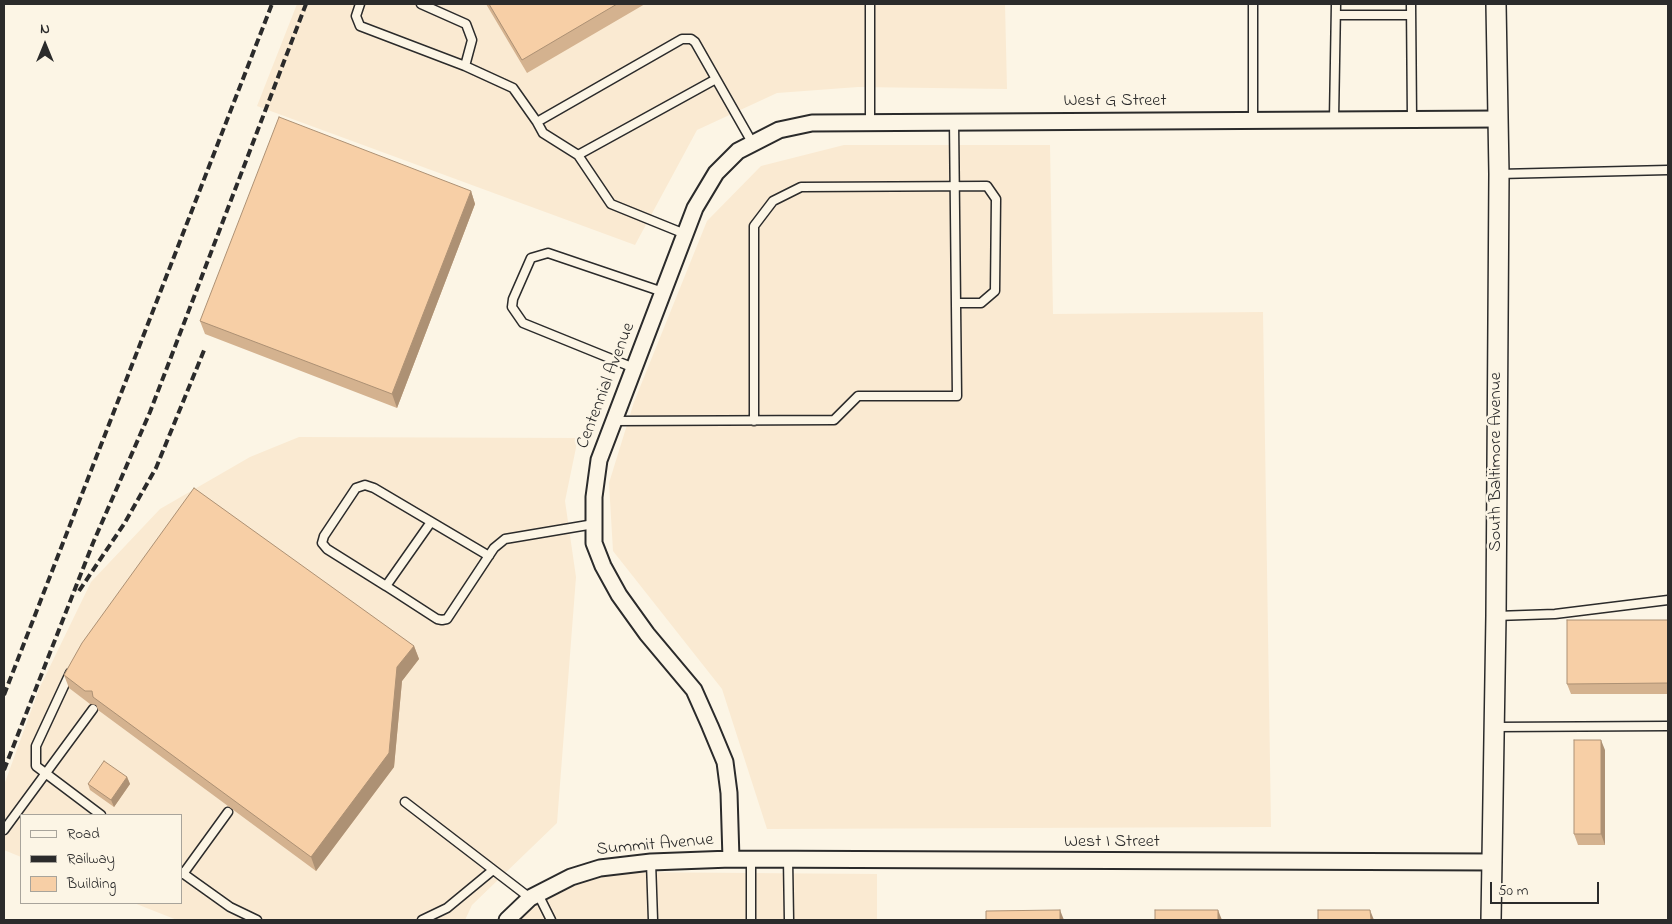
<!DOCTYPE html>
<html>
<head>
<meta charset="utf-8">
<style>
  body { margin:0 }
  #map { position:relative; width:1672px; height:924px; overflow:hidden; background:#fcf5e5; font-family:"Indie Flower",sans-serif }
  canvas { display:block }
  .frame { position:absolute; inset:0; border:5px solid #2b2b2b; pointer-events:none }
  .legend { position:absolute; left:20px; top:814px; width:162px; height:90px; box-sizing:border-box; background:#fcf5e5; border:1px solid #a8a49b; margin:0; padding:6px 9px; list-style:none; font-size:15px; color:#2b2b2b }
  .legend li { display:flex; align-items:center; gap:10px; height:25px }
  .legend b { width:25px; border:1px solid #a8a49b }
  .north { position:absolute; left:20px; top:20px; width:50px; height:50px; -webkit-text-stroke:4px #fcf5e5; paint-order:stroke; rotate:0deg; font-size:14px; font-weight:700; line-height:20px; text-align:center; color:#2b2b2b }
  .north::after { content:''; display:block; margin:auto; width:18px; height:22px; background:#2b2b2b; clip-path:polygon(50% 0,100% 100%,50% 72%,0 100%) }
  .scale { position:absolute; left:1490px; top:882px; width:109px; height:22px; box-sizing:border-box; border:2px solid #2b2b2b; border-top:0; padding-left:6px; font-size:15px; line-height:18px; white-space:nowrap; color:#2b2b2b; -webkit-text-stroke:4px #fcf5e5; paint-order:stroke }
</style>
</head>
<body>
<div id="map">
<canvas width="1672" height="924"></canvas>
<div class="frame"></div>
<ul class="legend">
<li><b style="height:6px;background:#fcf5e5"></b>Road</li>
<li><b style="height:6px;background:#2b2b2b"></b>Railway</li>
<li><b style="height:14px;background:#f7cfa6"></b>Building</li>
</ul>
<div class="north">N</div>
<div class="scale">50 m</div>
</div>
<script>
const context = document.querySelector('canvas').getContext('2d');
context.lineJoin = 'round';
function fillPath(path, color) {
  context.fillStyle = color;
  context.fill(path, 'evenodd');
}
function shape(rows) {
  const path = new Path2D();
  for (const r of rows) {
    path.moveTo(r[0], r[1]);
    for (let i = 2; i < r.length; i += 2) path.lineTo(r[i], r[i + 1]);
  }
  return path;
}
function stroke(path, color, width, dash) {
  context.strokeStyle = color;
  context.lineWidth = width;
  context.lineCap = dash ? 'butt' : 'round';
  context.setLineDash(dash || []);
  context.stroke(path);
}
function write(font, color, halo, rows, align = 'center') {
  context.font = font + ' "Indie Flower",sans-serif';
  context.lineWidth = 5;
  context.setLineDash([]);
  context.textBaseline = 'middle';
  context.strokeStyle = halo;
  context.fillStyle = color;
  for (const [text, x, y, turn = 0] of rows) {
    context.save();
    context.translate(x, y);
    context.rotate((+turn || 0) * Math.PI / 180);
    context.textAlign = isNaN(turn) ? turn : align;
    if (halo) context.strokeText(text, 0, 0);
    context.fillText(text, 0, 0);
    context.restore();
  }
}
const built = shape([
  [297,4,1005,4,1007,89,858,87,777,93,697,130,635,245,257,106],
  [844,145,1050,145,1053,314,1263,312,1271,827,767,829,722,689,613,551,609,483,634,402,707,221,761,166],
  [299,437,578,438,565,501,576,577,557,823,472,905,465,920,177,920,134,903,181,903,181,815,21,815,21,857,4,850,4,785,39,689,91,582,160,509,250,457],
  [618,872,877,874,877,920,521,920,544,895]
]);
const service = shape([
  [360,4,356,16,360,26,465,66,513,88,537,122,682,39,691,39,695,42,753,144],
  [421,4,466,24,472,40,465,66],
  [870,4,870,121],
  [1253,4,1253,120],
  [1411,4,1412,119],
  [1336,15,1411,15],
  [1334,119,1336,4],
  [537,122,543,133,578,155,716,79],
  [578,155,611,204,685,234],
  [1499,174,1668,170],
  [634,368,523,323,512,307,513,299,531,258,548,253,663,292],
  [613,421,834,420,858,396,957,396,954,121],
  [754,421,754,226,773,201,801,187,987,186,996,199,995,291,981,303,956,303],
  [431,522,386,586,437,619,442,620,447,619,494,548,505,539,594,524],
  [386,586,327,549,322,543,324,536,356,488,365,485,374,488,489,556],
  [1496,616,1555,614,1668,600],
  [70,673,36,746,36,766,101,815],
  [1495,727,1668,726],
  [405,802,530,898],
  [4,830,93,709],
  [751,859,751,920],
  [788,859,789,920],
  [651,862,653,920],
  [181,872,230,907,257,920],
  [183,874,228,812],
  [538,894,551,920],
  [422,920,447,908,493,870]
]);
const minor = shape([
  [731,859,729,793,725,762,710,726,694,690,647,634,619,595,603,566,594,543,594,497,599,460,695,208,716,173,738,151,779,130,812,123,1498,119],
  [507,920,530,898,571,877,600,868,651,862,731,859,1493,862]
]);
const tertiary = shape([
  [1491,920,1496,616,1499,174,1496,4]
]);
const rail = shape([
  [79,591,124,524,156,468,205,348],
  [4,695,272,4],
  [4,770,93,543,150,412,306,4]
]);
const wall = shape([
  [486,4,645,4,527,73],
  [471,191,475,204,397,408,205,334,200,321],
  [1668,620,1668,694,1571,694,1567,684],
  [414,646,419,659,402,681,394,767,316,871,98,710,96,705,90,704,69,688,64,675],
  [1605,750,1605,845,1578,845,1574,834],
  [127,777,130,784,114,807,90,790,88,784]
]);
const shadedWall = shape([
  [471,191,475,204,397,408,392,394],
  [414,646,419,659,402,681,394,767,316,871,311,857,397,667],
  [1601,740,1605,750,1605,845,1601,834],
  [127,777,130,784,114,807,111,800],
  [1060,910,1064,920,1060,920],
  [1218,910,1222,920,1218,920],
  [1370,910,1374,920,1371,920]
]);
const building = shape([
  [489,4,617,4,522,60,489,4],
  [279,117,471,191,392,394,200,321,279,117],
  [194,488,414,646,397,667,389,753,311,857,93,697,92,691,85,691,64,675,82,643,194,488],
  [1567,620,1668,620,1668,683,1567,684,1567,620],
  [1574,740,1601,740,1601,834,1574,834,1574,740],
  [104,761,127,777,111,800,88,784,104,761],
  [1060,910,1060,920,986,920,986,911,1060,910],
  [1155,910,1218,910,1218,920,1155,920,1155,910],
  [1318,910,1370,910,1371,920,1318,920,1318,910]
]);
const streetNames = [
  ["West G Street",1115,102],
  ["Centennial Avenue",607,386,-69],
  ["South Baltimore Avenue",1497,462,-90],
  ["West I Street",1112,843],
  ["Summit Avenue",655,846,-5]
];
fillPath(built, '#faead2');
stroke(service, '#2b2b2b', 11);
stroke(minor, '#2b2b2b', 19);
stroke(tertiary, '#2b2b2b', 22);
stroke(service, '#fcf5e5', 8);
stroke(minor, '#fcf5e5', 15);
stroke(tertiary, '#fcf5e5', 19);
stroke(rail, '#2b2b2b', 4, [8, 4]);
fillPath(wall, '#d4b28f');
fillPath(shadedWall, '#ad9174');
fillPath(building, '#f7cfa6');
stroke(building, '#ad9174', 1);
write('18px', '#2b2b2b', '#fcf5e5', streetNames);
</script>
</body>
</html>
